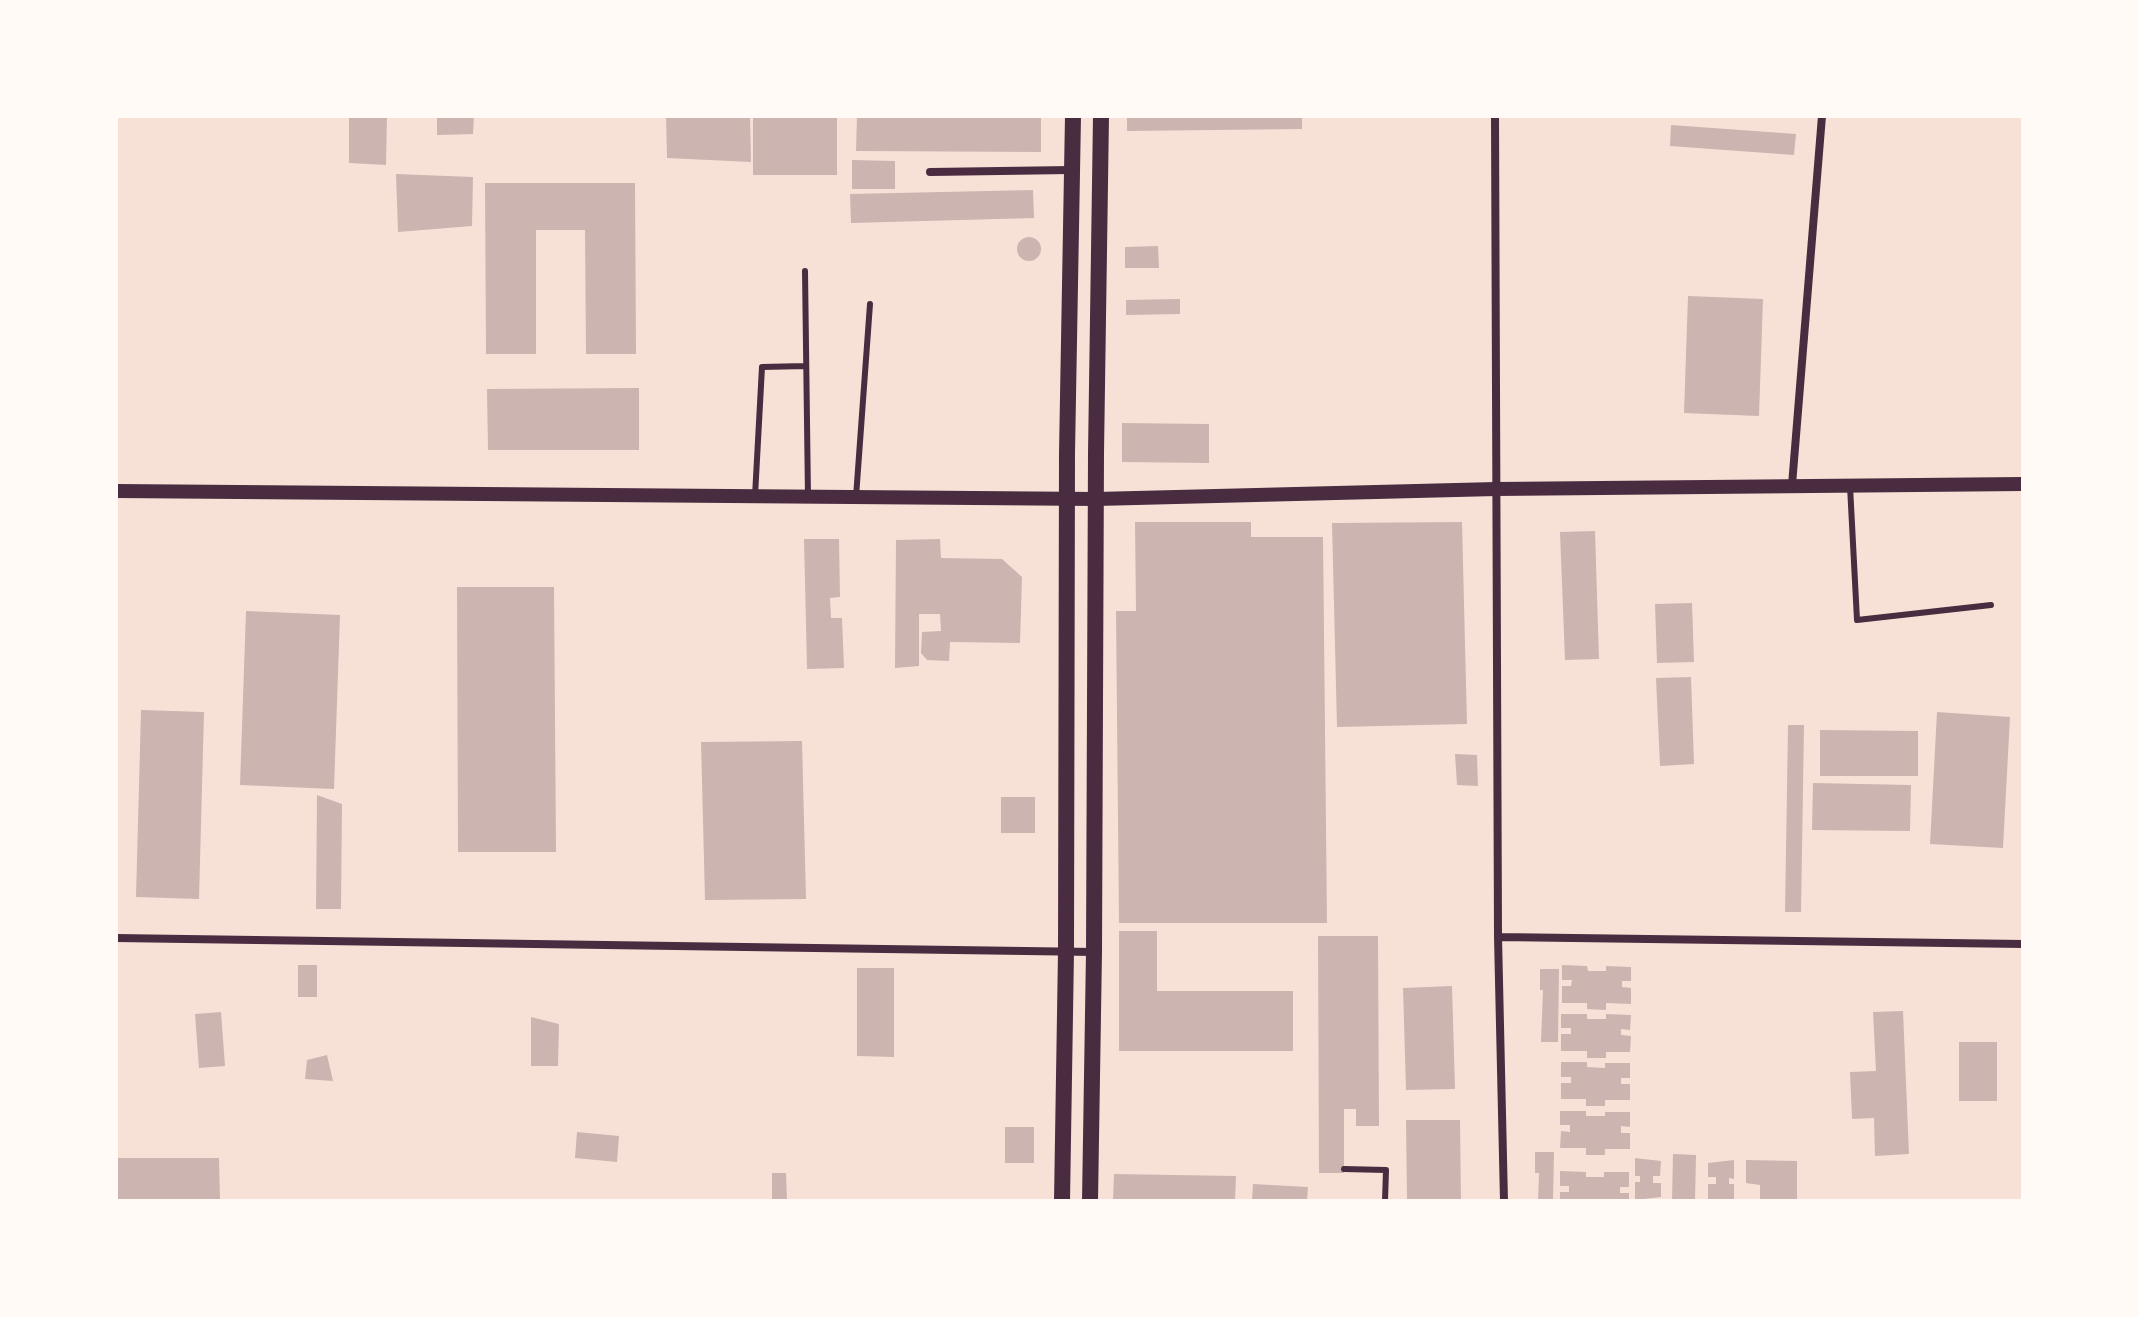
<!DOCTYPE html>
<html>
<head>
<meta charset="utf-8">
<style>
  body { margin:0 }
  #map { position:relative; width:2139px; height:1317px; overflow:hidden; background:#f7e1d7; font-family:"Archivo Narrow",sans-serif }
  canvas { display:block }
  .frame { position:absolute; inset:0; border:118px solid #fffaf5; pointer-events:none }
</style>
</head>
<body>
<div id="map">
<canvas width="2139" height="1317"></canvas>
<div class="frame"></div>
</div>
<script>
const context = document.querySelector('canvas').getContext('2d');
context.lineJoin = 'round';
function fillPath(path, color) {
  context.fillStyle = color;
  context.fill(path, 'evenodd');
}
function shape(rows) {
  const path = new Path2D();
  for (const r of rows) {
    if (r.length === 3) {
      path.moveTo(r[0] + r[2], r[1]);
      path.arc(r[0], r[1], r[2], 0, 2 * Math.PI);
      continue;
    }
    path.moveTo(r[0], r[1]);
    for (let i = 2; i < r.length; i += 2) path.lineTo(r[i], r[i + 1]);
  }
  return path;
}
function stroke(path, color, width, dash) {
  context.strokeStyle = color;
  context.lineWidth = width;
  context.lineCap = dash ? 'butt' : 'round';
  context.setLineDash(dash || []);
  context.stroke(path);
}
const building = shape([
  [349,116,387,116,386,165,349,163],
  [437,116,474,116,473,134,437,135],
  [666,116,750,116,751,162,667,158],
  [753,116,837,116,837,175,753,175],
  [857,116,1041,116,1041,152,856,151],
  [1127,116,1302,116,1302,129,1127,131],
  [1671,125,1796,134,1794,155,1670,146],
  [852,160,895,161,895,189,852,189],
  [396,174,473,177,472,226,398,232],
  [485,183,635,183,636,354,586,354,585,230,536,230,536,354,486,354],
  [1033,190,1034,218,851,223,850,194],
  [1029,249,12],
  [1158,246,1159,268,1125,268,1125,247],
  [1688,296,1763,299,1759,416,1684,413],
  [1180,299,1180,314,1126,315,1126,300],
  [639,388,639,450,488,450,487,389],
  [1122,423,1209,424,1209,463,1122,462],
  [1135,522,1251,522,1251,537,1323,537,1327,923,1119,923,1116,611,1136,611],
  [1462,522,1467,724,1337,727,1332,523],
  [1595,531,1599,659,1565,660,1560,532],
  [804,539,839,539,840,597,830,598,831,618,842,618,844,668,807,669],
  [940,539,941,558,1002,559,1022,577,1020,643,950,642,949,661,927,660,921,653,922,632,941,631,940,614,919,614,919,666,895,668,896,540],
  [457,587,554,587,556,852,458,852],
  [1692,603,1694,662,1657,663,1655,604],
  [246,611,340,615,334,789,240,785],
  [1691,677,1694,764,1660,766,1656,678],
  [141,710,204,712,199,899,136,897],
  [1937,712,2010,717,2003,848,1930,844],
  [1788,725,1804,725,1801,912,1785,912],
  [1820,730,1918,731,1918,776,1820,776],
  [802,741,806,899,705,900,701,742],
  [1455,754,1477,755,1478,786,1457,785],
  [1813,783,1911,785,1910,831,1812,830],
  [317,795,342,804,341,909,316,909],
  [1001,797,1035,797,1035,833,1001,833],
  [1119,931,1157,931,1157,991,1293,991,1293,1051,1119,1051],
  [1318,936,1378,936,1379,1126,1356,1126,1356,1109,1344,1109,1344,1173,1319,1173],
  [298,965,317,965,317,997,298,997],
  [1562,965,1587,966,1588,971,1606,971,1606,966,1631,967,1631,981,1622,981,1622,987,1631,988,1631,1004,1606,1003,1606,1010,1587,1009,1587,1003,1562,1003,1562,986,1571,986,1572,980,1562,980],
  [857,968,894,968,894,1057,857,1056],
  [1540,969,1559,969,1558,1042,1541,1042,1543,990,1540,990],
  [1452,986,1455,1089,1406,1090,1403,988],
  [1903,1011,1909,1154,1875,1156,1874,1118,1852,1119,1850,1072,1876,1071,1873,1012],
  [221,1012,225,1066,199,1068,195,1014],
  [1561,1014,1587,1014,1587,1019,1606,1019,1606,1014,1631,1015,1630,1030,1621,1029,1621,1035,1631,1036,1630,1052,1606,1052,1606,1058,1587,1058,1587,1051,1561,1051,1561,1034,1571,1034,1571,1028,1561,1028],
  [531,1017,559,1024,558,1066,531,1066],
  [1959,1042,1997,1042,1997,1101,1959,1101],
  [327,1055,333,1081,305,1079,307,1060],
  [1561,1062,1587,1062,1587,1067,1605,1068,1605,1063,1630,1063,1630,1078,1621,1078,1621,1084,1630,1084,1630,1100,1605,1100,1605,1106,1586,1106,1586,1099,1561,1099,1561,1083,1571,1083,1571,1077,1561,1077],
  [1560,1111,1586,1111,1586,1116,1605,1116,1605,1112,1630,1112,1630,1127,1621,1126,1621,1133,1630,1133,1630,1149,1605,1149,1605,1155,1586,1155,1586,1148,1560,1148,1561,1131,1570,1132,1570,1125,1560,1125],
  [1406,1120,1460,1120,1461,1201,1407,1201],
  [1005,1127,1034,1127,1034,1163,1005,1163],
  [577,1132,619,1136,617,1162,575,1158],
  [1535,1152,1554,1152,1553,1201,1538,1201,1539,1173,1535,1173],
  [1673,1154,1696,1155,1695,1201,1672,1201],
  [116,1158,219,1158,220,1201,116,1201],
  [1635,1158,1661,1161,1660,1176,1653,1176,1653,1183,1661,1183,1661,1197,1635,1200,1635,1182,1640,1182,1640,1176,1635,1176],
  [1734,1160,1734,1179,1729,1178,1729,1184,1734,1184,1734,1201,1708,1199,1708,1184,1716,1184,1716,1177,1708,1177,1708,1163],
  [1746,1160,1797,1161,1797,1201,1760,1201,1760,1185,1746,1183],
  [1560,1171,1586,1172,1586,1177,1604,1177,1604,1172,1629,1172,1629,1187,1620,1187,1620,1193,1629,1193,1629,1201,1560,1201,1560,1192,1569,1192,1569,1186,1560,1186],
  [772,1173,786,1173,787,1201,772,1201],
  [1114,1174,1236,1176,1235,1201,1113,1201],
  [1253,1184,1308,1187,1307,1201,1252,1201]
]);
const service = shape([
  [805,271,808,497],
  [1850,486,1857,620,1991,605],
  [755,496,762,367,806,366],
  [856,497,870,304],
  [1344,1169,1386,1170,1385,1201]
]);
const minor = shape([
  [1495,116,1498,937,1504,1201],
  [930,172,1071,170],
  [1792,485,1822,116],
  [1498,937,2023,944],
  [116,938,1094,952]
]);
const tertiary = shape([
  [116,491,1096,499,1496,489,2023,484]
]);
const secondary = shape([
  [1062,1201,1066,952,1067,453,1073,116],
  [1090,1201,1094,952,1096,453,1101,116]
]);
fillPath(building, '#ccb4b1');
stroke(service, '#4a2c40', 6);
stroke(minor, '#4a2c40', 8);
stroke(tertiary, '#4a2c40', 14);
stroke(secondary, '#4a2c40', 16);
</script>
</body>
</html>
